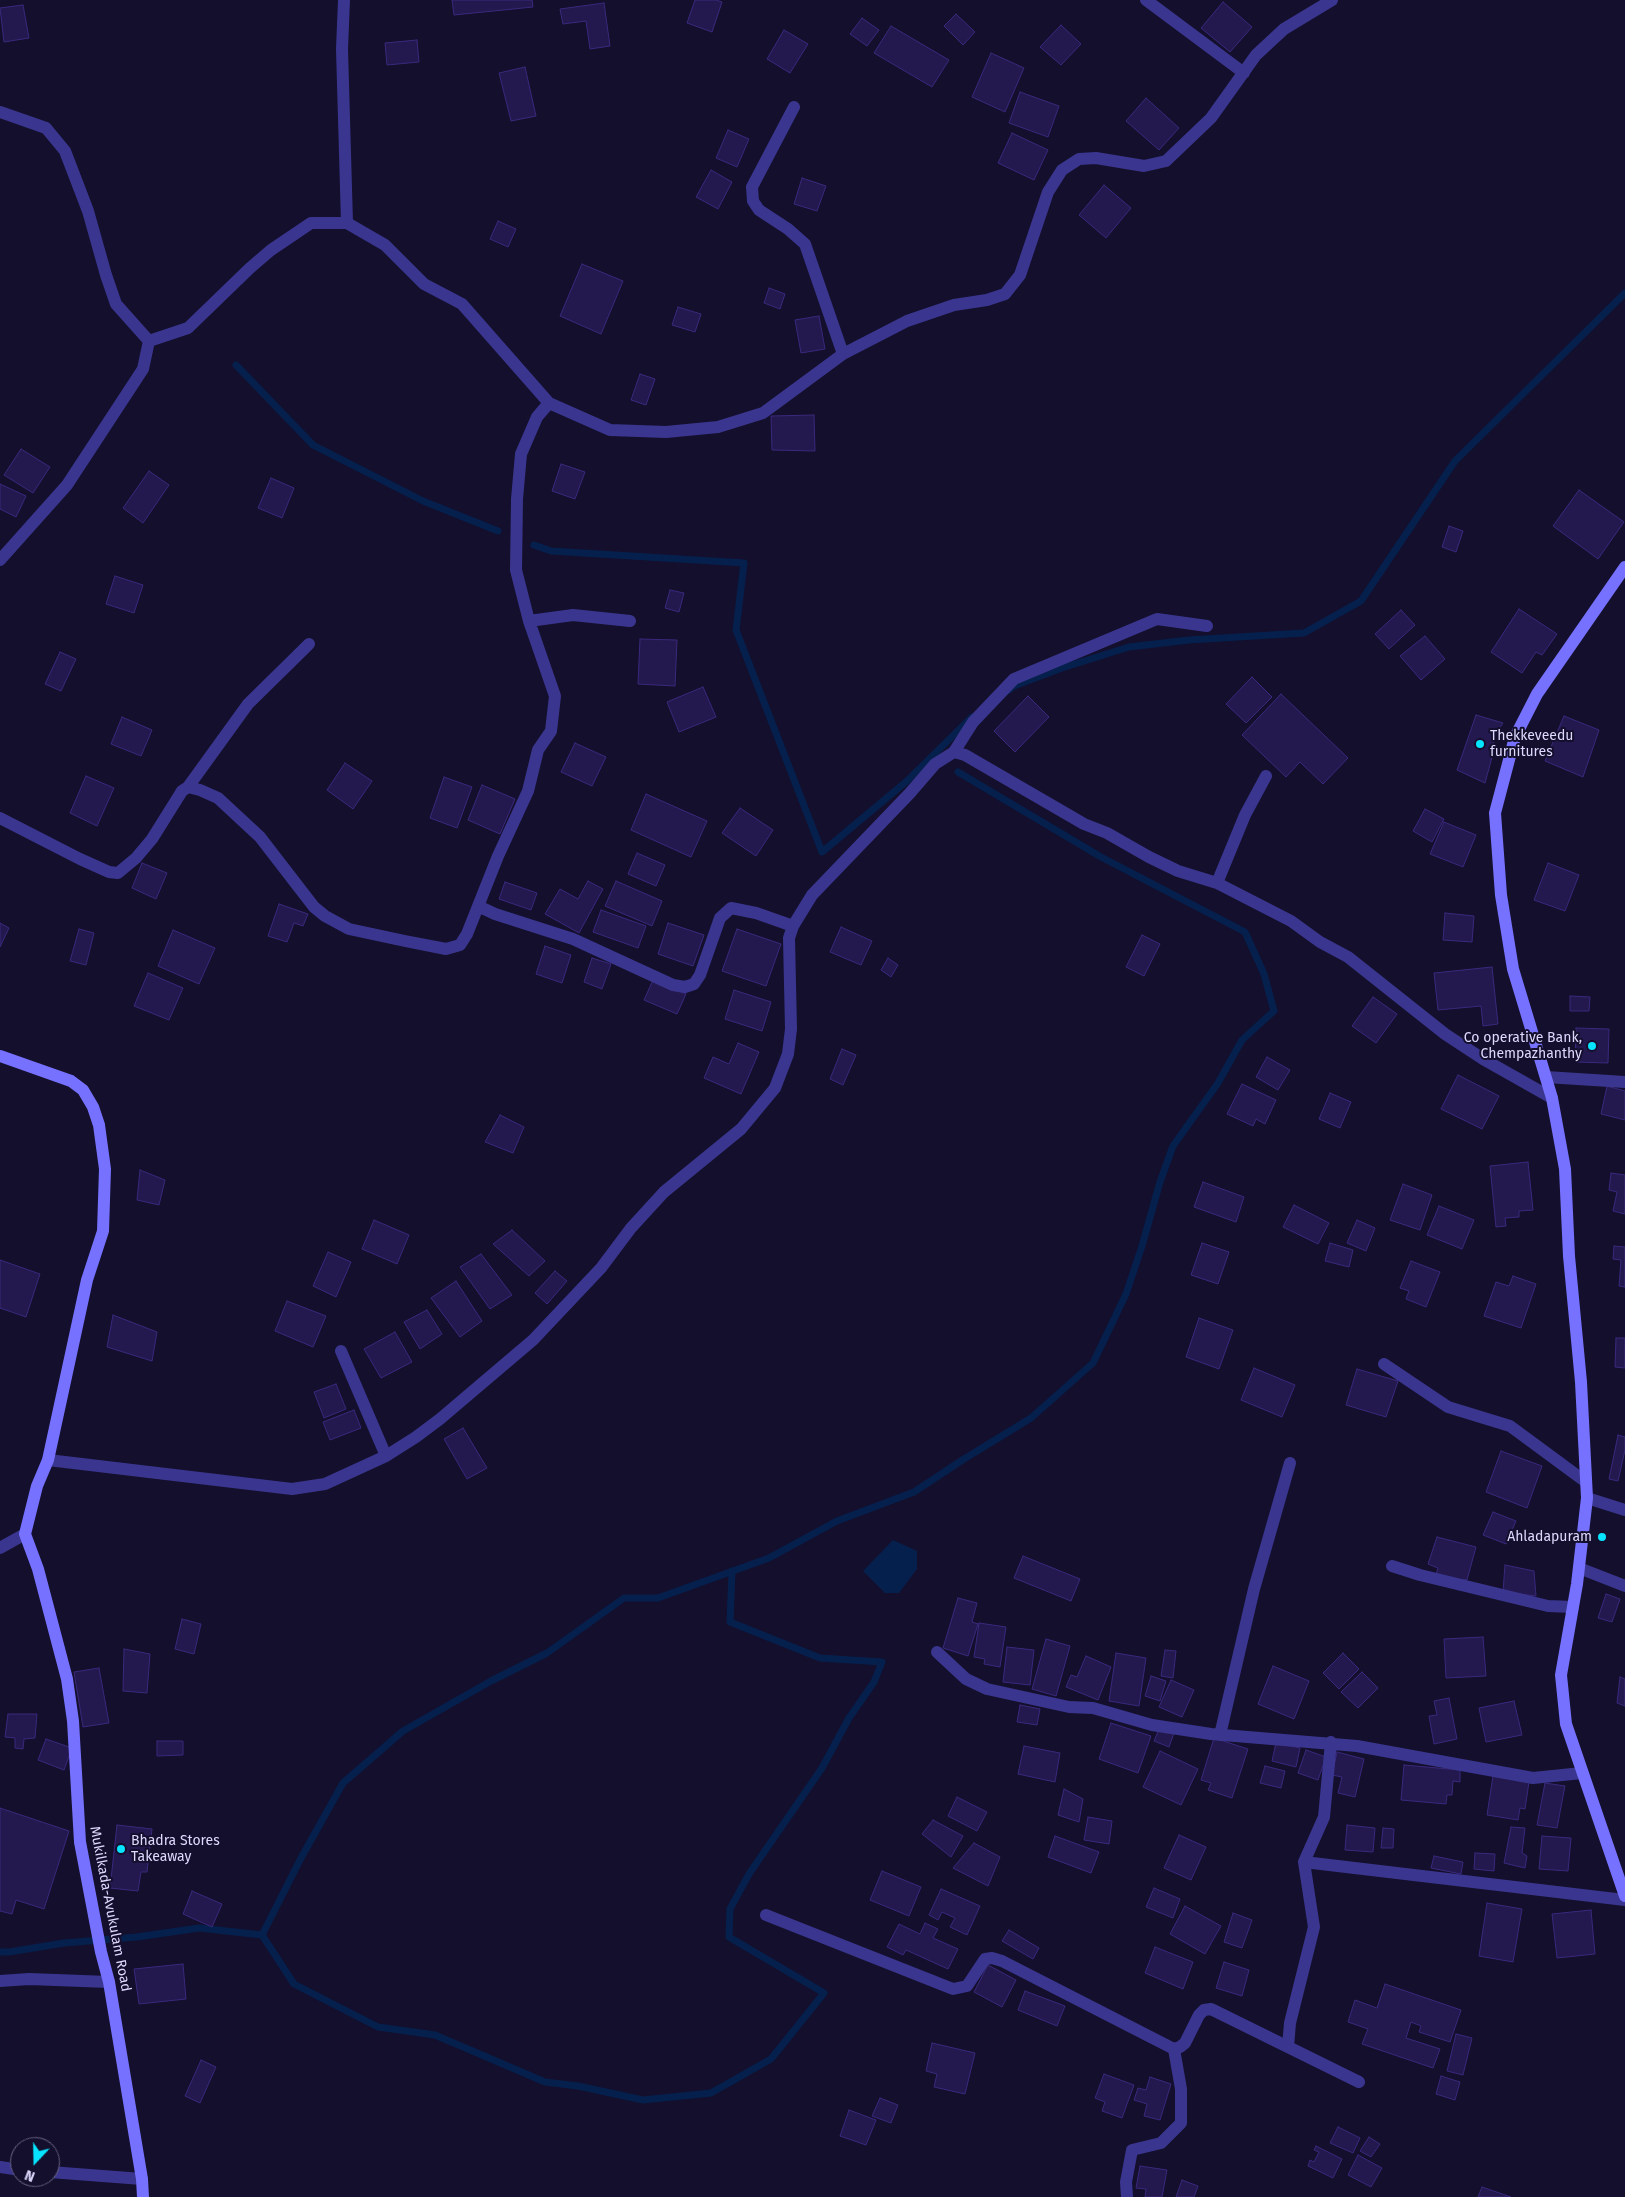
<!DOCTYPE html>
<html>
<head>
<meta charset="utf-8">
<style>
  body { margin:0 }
  #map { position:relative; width:1625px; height:2197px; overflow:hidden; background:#140f2c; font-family:"Fira Sans",sans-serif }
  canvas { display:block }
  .north { position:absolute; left:10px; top:2137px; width:50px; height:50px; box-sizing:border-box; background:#140f2c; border:1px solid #656080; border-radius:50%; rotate:201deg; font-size:14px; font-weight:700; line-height:20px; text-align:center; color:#dedaff }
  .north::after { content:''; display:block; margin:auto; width:18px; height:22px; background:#06e4ff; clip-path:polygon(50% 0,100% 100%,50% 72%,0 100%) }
</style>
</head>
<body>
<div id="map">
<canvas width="1625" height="2197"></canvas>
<div class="north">N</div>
</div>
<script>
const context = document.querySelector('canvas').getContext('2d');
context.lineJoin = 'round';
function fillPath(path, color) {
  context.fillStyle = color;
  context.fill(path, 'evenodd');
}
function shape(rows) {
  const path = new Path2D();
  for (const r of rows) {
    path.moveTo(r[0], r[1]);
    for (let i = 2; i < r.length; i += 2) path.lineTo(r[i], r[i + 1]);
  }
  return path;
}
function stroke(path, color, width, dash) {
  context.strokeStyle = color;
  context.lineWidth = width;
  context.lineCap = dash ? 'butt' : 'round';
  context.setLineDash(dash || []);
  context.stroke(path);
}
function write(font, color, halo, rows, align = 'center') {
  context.font = font + ' "Fira Sans",sans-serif';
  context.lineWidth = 4;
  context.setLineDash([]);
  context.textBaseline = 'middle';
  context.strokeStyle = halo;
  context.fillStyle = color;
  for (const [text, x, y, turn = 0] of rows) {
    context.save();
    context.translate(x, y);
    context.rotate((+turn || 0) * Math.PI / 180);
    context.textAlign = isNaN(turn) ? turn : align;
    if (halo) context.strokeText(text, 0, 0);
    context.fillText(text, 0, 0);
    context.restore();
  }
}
const water = shape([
  [893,1540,917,1551,917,1569,899,1593,885,1593,863,1571]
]);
const stream = shape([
  [236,365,313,445,423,501,498,531],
  [534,545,551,551,744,563,736,630,822,852,907,781,972,717],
  [1009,690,1014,686,1062,668,1129,647,1189,640,1304,633,1361,601,1455,461,1625,293],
  [262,1935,294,1984,378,2027,435,2035,545,2082,578,2086,643,2100,711,2093,771,2059,824,1993,729,1937,730,1909,749,1874,822,1768,849,1718,874,1682,882,1662,820,1658,730,1622,732,1571],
  [0,1952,9,1952,64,1943,137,1937,199,1928,262,1935,301,1858,343,1783,403,1731,491,1681,547,1653,624,1598,658,1598,769,1558,837,1521,914,1492,964,1459,1031,1418,1093,1363,1126,1294,1142,1246,1160,1182,1173,1146,1218,1083,1242,1040,1274,1011,1264,974,1245,932,1101,857,958,772]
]);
const building = shape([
  [452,0,532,0,533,7,454,15,452,0],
  [695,0,716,0,722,2,712,32,687,23,695,0],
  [1223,2,1252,27,1230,52,1201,28,1223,2],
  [604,3,610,46,590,49,586,21,563,24,560,9,604,3],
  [23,5,29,38,4,42,0,8,23,5],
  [956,14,975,32,963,45,944,26,956,14],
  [862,18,879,30,867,46,850,34,862,18],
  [1061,25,1081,44,1061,65,1040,47,1061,25],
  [891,26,949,60,932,87,874,53,891,26],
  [784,30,808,44,790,73,767,59,784,30],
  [417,40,419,62,387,65,385,43,417,40],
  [991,53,1024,68,1005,112,972,97,991,53],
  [525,67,536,116,511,121,499,73,525,67],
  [1020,92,1059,106,1048,137,1009,123,1020,92],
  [1146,98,1179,128,1159,150,1126,121,1146,98],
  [728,130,749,139,737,167,716,158,728,130],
  [1012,133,1048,150,1034,180,998,163,1012,133],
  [711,170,732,182,718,209,696,197,711,170],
  [802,178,826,186,817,211,794,204,802,178],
  [1104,185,1131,208,1106,238,1079,215,1104,185],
  [498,221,516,229,508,247,490,239,498,221],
  [582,264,623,281,601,334,560,316,582,264],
  [769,288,785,294,780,309,764,303,769,288],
  [678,307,701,314,695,332,672,325,678,307],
  [819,316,825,349,801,353,795,320,819,316],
  [640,374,655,379,646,405,631,400,640,374],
  [814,415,815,451,772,450,771,416,814,415],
  [21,449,50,467,33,493,4,475,21,449],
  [561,464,585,472,575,499,552,491,561,464],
  [149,471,169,485,143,523,123,508,149,471],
  [271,478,294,488,282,518,258,508,271,478],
  [0,484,26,496,16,517,0,509,0,484],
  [1579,490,1624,522,1598,559,1553,526,1579,490],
  [1449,526,1463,531,1456,552,1442,547,1449,526],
  [115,576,143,585,134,613,106,604,115,576],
  [670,590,684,593,679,612,665,608,670,590],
  [1519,609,1557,634,1542,655,1536,652,1522,673,1491,652,1519,609],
  [1401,610,1415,625,1389,649,1375,634,1401,610],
  [1425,636,1445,659,1421,680,1400,656,1425,636],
  [640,639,677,640,675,686,638,684,640,639],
  [60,652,76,659,61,691,45,684,60,652],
  [1252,677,1272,697,1246,723,1226,704,1252,677],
  [703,687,716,717,679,732,667,702,703,687],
  [1281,694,1348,758,1323,784,1300,762,1286,777,1242,735,1281,694],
  [1028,696,1049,717,1015,752,994,731,1028,696],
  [1476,715,1503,723,1493,738,1494,750,1485,783,1457,770,1476,715],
  [1564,716,1599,730,1583,777,1545,761,1564,716],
  [122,717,152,730,141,756,111,744,122,717],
  [575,743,606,757,592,786,561,772,575,743],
  [345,763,372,781,353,809,327,790,345,763],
  [86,776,114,788,97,826,70,813,86,776],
  [444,777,472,787,457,828,430,818,444,777],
  [482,785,515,799,500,834,468,820,482,785],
  [646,794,707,821,691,857,631,830,646,794],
  [740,808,773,830,756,856,722,833,740,808],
  [1425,809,1444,819,1432,842,1413,831,1425,809],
  [1444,822,1476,835,1463,867,1430,854,1444,822],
  [637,853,665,865,656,886,628,874,637,853],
  [142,863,167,873,156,899,132,888,142,863],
  [1548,863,1579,875,1565,911,1534,900,1548,863],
  [588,881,603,889,579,933,545,914,560,889,578,899,588,881],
  [616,881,662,901,652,926,605,906,616,881],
  [505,882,537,893,531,910,499,899,505,882],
  [279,904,308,914,303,926,294,923,287,942,268,936,279,904],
  [601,910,646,926,638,948,593,932,601,910],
  [1445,913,1474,916,1472,942,1443,940,1445,913],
  [0,923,9,928,0,947,0,923],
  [668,923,704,935,693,966,658,954,668,923],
  [841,927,872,941,861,965,830,952,841,927],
  [79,929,94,933,86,965,70,961,79,929],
  [737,929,781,944,766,986,722,971,737,929],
  [173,930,215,948,199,984,158,966,173,930],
  [1142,935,1160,944,1144,976,1126,967,1142,935],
  [545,946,571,955,562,983,536,974,545,946],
  [592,958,611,964,602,989,584,982,592,958],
  [888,958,898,965,891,977,881,970,888,958],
  [1492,967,1498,1024,1483,1026,1481,1006,1438,1010,1434,973,1492,967],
  [148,973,183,988,169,1020,134,1006,148,973],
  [653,980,686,994,677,1014,644,1000,653,980],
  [734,990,771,1002,762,1031,725,1019,734,990],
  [1570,996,1590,997,1589,1011,1570,1011,1570,996],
  [1373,997,1397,1014,1376,1043,1352,1026,1373,997],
  [1576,1028,1609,1029,1608,1063,1575,1062,1576,1028],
  [738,1043,759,1052,741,1094,704,1078,713,1057,729,1064,738,1043],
  [842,1049,856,1055,843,1085,830,1079,842,1049],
  [1267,1057,1290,1070,1278,1090,1256,1077,1267,1057],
  [1458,1075,1499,1096,1482,1129,1441,1109,1458,1075],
  [1242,1084,1276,1100,1265,1124,1256,1119,1253,1126,1227,1114,1242,1084],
  [1607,1086,1625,1091,1625,1120,1601,1114,1607,1086],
  [1330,1093,1351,1102,1340,1128,1319,1119,1330,1093],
  [500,1115,524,1127,513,1153,485,1142,500,1115],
  [1528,1162,1533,1210,1519,1211,1519,1217,1505,1218,1506,1226,1496,1227,1490,1166,1528,1162],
  [140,1170,165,1180,159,1205,137,1200,140,1170],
  [1611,1173,1625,1175,1625,1214,1613,1211,1617,1192,1609,1190,1611,1173],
  [1203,1182,1244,1197,1236,1222,1194,1207,1203,1182],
  [1403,1184,1432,1195,1420,1230,1390,1220,1403,1184],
  [1294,1205,1329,1223,1318,1244,1283,1227,1294,1205],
  [1439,1206,1474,1220,1462,1249,1427,1235,1439,1206],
  [374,1220,409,1235,397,1264,362,1249,374,1220],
  [1357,1220,1375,1228,1366,1251,1347,1243,1357,1220],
  [512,1230,545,1261,529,1276,493,1244,512,1230],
  [1202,1243,1229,1252,1218,1284,1191,1275,1202,1243],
  [1330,1243,1353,1250,1349,1267,1325,1261,1330,1243],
  [1614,1246,1625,1247,1625,1287,1619,1286,1621,1260,1613,1259,1614,1246],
  [328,1252,351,1262,336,1297,313,1286,328,1252],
  [481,1254,512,1295,490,1309,460,1267,481,1254],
  [0,1260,40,1274,26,1317,0,1308,0,1260],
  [1411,1261,1440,1272,1426,1307,1406,1299,1409,1291,1400,1288,1411,1261],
  [555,1271,567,1281,547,1304,535,1293,555,1271],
  [1513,1276,1536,1284,1521,1328,1484,1316,1496,1282,1509,1286,1513,1276],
  [456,1281,482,1321,460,1337,431,1298,456,1281],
  [287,1301,326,1316,313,1347,275,1331,287,1301],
  [427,1310,442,1334,420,1349,404,1322,427,1310],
  [113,1315,157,1332,152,1361,107,1347,113,1315],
  [1199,1318,1233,1330,1219,1369,1186,1357,1199,1318],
  [395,1332,412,1362,381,1378,364,1349,395,1332],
  [1616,1338,1625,1338,1625,1368,1615,1367,1616,1338],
  [1254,1368,1295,1385,1282,1417,1241,1400,1254,1368],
  [1357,1369,1398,1381,1386,1417,1346,1405,1357,1369],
  [336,1384,346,1409,324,1418,314,1392,336,1384],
  [354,1410,361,1428,330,1440,323,1422,354,1410],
  [463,1428,487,1468,467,1479,444,1439,463,1428],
  [1618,1435,1625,1437,1625,1450,1618,1481,1609,1479,1618,1435],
  [1501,1451,1542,1466,1527,1508,1486,1492,1501,1451],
  [1493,1512,1516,1521,1506,1544,1483,1535,1493,1512],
  [1437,1537,1476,1547,1467,1580,1435,1578,1438,1568,1428,1564,1437,1537],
  [1023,1556,1080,1579,1071,1601,1014,1578,1023,1556],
  [1505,1565,1534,1571,1536,1596,1503,1592,1505,1565],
  [1606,1594,1620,1599,1612,1622,1598,1618,1606,1594],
  [958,1598,977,1603,972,1622,978,1624,968,1656,943,1648,958,1598],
  [182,1619,201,1624,194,1654,175,1649,182,1619],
  [979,1623,1006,1627,1000,1667,984,1664,985,1659,974,1657,979,1623],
  [1483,1637,1486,1676,1446,1678,1444,1639,1483,1637],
  [1046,1639,1070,1646,1056,1696,1032,1689,1046,1639],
  [1007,1647,1034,1650,1030,1685,1003,1682,1007,1647],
  [124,1649,150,1654,147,1693,123,1691,124,1649],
  [1165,1650,1176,1651,1173,1678,1161,1676,1165,1650],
  [1116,1653,1146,1658,1139,1706,1109,1701,1116,1653],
  [1343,1653,1359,1669,1339,1689,1323,1673,1343,1653],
  [1086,1656,1111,1667,1098,1700,1066,1687,1071,1675,1077,1677,1086,1656],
  [1273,1666,1309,1681,1294,1719,1258,1704,1273,1666],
  [99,1668,109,1723,83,1727,74,1672,99,1668],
  [1362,1672,1378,1688,1358,1708,1341,1692,1362,1672],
  [1151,1676,1166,1681,1160,1701,1145,1696,1151,1676],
  [1620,1677,1625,1679,1625,1706,1617,1703,1620,1677],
  [1171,1680,1194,1690,1182,1717,1159,1707,1171,1680],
  [1449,1698,1457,1739,1434,1744,1429,1716,1437,1715,1434,1701,1449,1698],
  [1514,1701,1522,1735,1486,1742,1479,1708,1514,1701],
  [1020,1705,1040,1709,1037,1725,1017,1722,1020,1705],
  [8,1714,37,1714,35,1738,24,1739,23,1749,15,1748,15,1738,5,1737,8,1714],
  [1111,1723,1151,1736,1138,1773,1099,1759,1111,1723],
  [1160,1727,1174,1733,1169,1747,1154,1741,1160,1727],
  [1214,1738,1248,1749,1232,1798,1208,1790,1211,1783,1201,1780,1214,1738],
  [46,1739,72,1748,64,1770,38,1760,46,1739],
  [157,1741,183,1741,183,1755,157,1756,157,1741],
  [1276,1743,1300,1748,1296,1767,1272,1761,1276,1743],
  [1024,1746,1060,1753,1055,1782,1018,1774,1024,1746],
  [1306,1750,1326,1757,1318,1780,1298,1773,1306,1750],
  [1160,1751,1198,1769,1181,1805,1143,1787,1160,1751],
  [1337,1752,1364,1759,1355,1797,1338,1793,1342,1777,1332,1775,1337,1752],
  [1404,1765,1460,1770,1460,1782,1453,1781,1452,1795,1447,1795,1446,1804,1401,1800,1404,1765],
  [1265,1766,1285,1771,1281,1788,1260,1783,1265,1766],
  [1493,1776,1529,1782,1525,1809,1520,1808,1518,1820,1487,1815,1493,1776],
  [1545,1783,1565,1786,1557,1828,1537,1825,1545,1783],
  [1064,1789,1083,1799,1079,1822,1058,1815,1064,1789],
  [957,1797,987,1812,977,1831,948,1816,957,1797],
  [0,1808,69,1831,44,1909,16,1900,12,1914,0,1911,0,1808],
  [1088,1817,1112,1821,1109,1844,1084,1840,1088,1817],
  [933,1820,963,1836,951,1857,922,1834,933,1820],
  [117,1825,152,1829,147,1872,141,1872,138,1891,110,1888,117,1825],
  [1347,1825,1375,1828,1373,1852,1345,1850,1347,1825],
  [1511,1827,1525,1828,1522,1853,1527,1856,1525,1868,1504,1863,1511,1827],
  [1383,1828,1394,1829,1393,1848,1381,1848,1383,1828],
  [1179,1835,1206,1847,1191,1880,1164,1868,1179,1835],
  [1055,1836,1099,1852,1091,1873,1048,1857,1055,1836],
  [1542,1836,1571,1838,1568,1871,1539,1869,1542,1836],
  [974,1843,1000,1857,988,1886,953,1868,974,1843],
  [1475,1853,1495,1854,1494,1871,1474,1869,1475,1853],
  [1434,1856,1463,1862,1461,1874,1431,1868,1434,1856],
  [882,1871,921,1887,909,1916,870,1900,882,1871],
  [1154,1888,1180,1899,1173,1918,1146,1907,1154,1888],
  [941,1889,980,1906,967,1935,950,1927,955,1918,942,1912,938,1920,929,1915,941,1889],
  [192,1891,222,1904,212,1927,183,1914,192,1891],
  [1487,1903,1522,1909,1513,1962,1479,1956,1487,1903],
  [1185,1906,1221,1926,1205,1954,1170,1934,1185,1906],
  [1591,1910,1595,1954,1557,1958,1552,1914,1591,1910],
  [1233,1913,1252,1920,1242,1948,1224,1942,1233,1913],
  [925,1923,938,1929,933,1938,958,1949,948,1969,906,1950,903,1955,887,1947,899,1924,920,1934,925,1923],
  [1009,1930,1039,1948,1033,1959,1002,1941,1009,1930],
  [1155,1947,1193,1962,1183,1989,1145,1973,1155,1947],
  [1224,1962,1249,1970,1242,1996,1216,1988,1224,1962],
  [183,1964,186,1999,139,2004,134,1969,183,1964],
  [988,1965,1016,1980,1002,2007,974,1992,988,1965],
  [1385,1984,1461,2010,1450,2042,1419,2032,1421,2026,1411,2022,1406,2038,1440,2049,1433,2068,1362,2044,1368,2029,1348,2022,1355,2000,1377,2008,1385,1984],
  [1025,1991,1065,2006,1057,2026,1018,2010,1025,1991],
  [1456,2034,1472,2038,1463,2075,1447,2071,1456,2034],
  [932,2043,975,2053,965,2094,934,2087,937,2074,926,2071,932,2043],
  [201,2060,216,2067,200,2103,185,2096,201,2060],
  [1104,2074,1134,2085,1122,2118,1102,2111,1105,2102,1095,2098,1104,2074],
  [1441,2076,1460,2082,1455,2100,1436,2094,1441,2076],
  [1150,2077,1171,2084,1160,2120,1144,2116,1147,2104,1134,2100,1138,2088,1146,2090,1150,2077],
  [880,2098,898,2105,891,2123,872,2116,880,2098],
  [849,2110,876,2120,866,2145,840,2136,849,2110],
  [1338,2127,1360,2138,1353,2153,1330,2143,1338,2127],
  [1369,2137,1380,2144,1371,2157,1360,2151,1369,2137],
  [1316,2146,1342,2159,1333,2178,1308,2166,1310,2160,1314,2162,1319,2152,1314,2150,1316,2146],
  [1358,2155,1382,2168,1371,2187,1348,2175,1358,2155],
  [1140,2166,1167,2170,1162,2197,1145,2197,1146,2189,1136,2188,1140,2166],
  [1182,2180,1198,2186,1194,2197,1176,2197,1182,2180],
  [1482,2187,1511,2197,1478,2197,1482,2187]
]);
const minor = shape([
  [344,0,342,49,347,223],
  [1146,0,1244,73],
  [794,107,752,187,753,201,759,210,788,229,805,244,843,354],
  [0,112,46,128,65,151,88,211,106,275,116,304,149,341],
  [0,560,67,485,143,369,149,341,188,328,250,268,271,250,311,223,347,223,385,245,424,284,462,304,549,403,610,430,666,432,718,427,763,413,843,354,907,321,954,305,987,300,1005,294,1020,275,1048,192,1062,170,1079,159,1096,158,1144,166,1166,161,1211,118,1256,55,1284,29,1332,0],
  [529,621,573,615,630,621],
  [954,752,973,722,1014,679,1157,619,1207,626],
  [188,787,248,704,309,644],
  [0,818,80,859,109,872,118,873,136,858,152,839,182,791,188,787,200,790,218,798,260,837,314,907,325,916,349,929,405,941,446,949,460,945,467,934,498,856,528,791,538,750,551,731,555,696,529,621,516,570,517,499,521,454,537,417,549,403],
  [1217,883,1245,815,1266,776],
  [478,906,495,914,573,939,673,985,685,987,694,984,700,975,720,918,731,908,756,913,793,926],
  [1546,1077,1625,1082],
  [341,1351,386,1456],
  [1384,1364,1448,1407,1510,1426,1586,1482],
  [48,1460,292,1489,325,1484,386,1456,416,1437,440,1419,533,1340,601,1268,631,1228,664,1192,741,1129,775,1088,788,1054,791,1029,789,938,793,926,812,895,910,793,935,764,954,752,965,755,1084,824,1107,833,1149,857,1178,871,1217,883,1291,921,1320,942,1348,957,1445,1034,1483,1059,1552,1098],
  [1587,1498,1625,1510],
  [0,1548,25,1534],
  [1392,1566,1420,1575,1548,1606,1573,1607],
  [1579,1568,1625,1586],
  [937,1652,966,1679,987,1689,1069,1707,1093,1708,1152,1725,1211,1734,1357,1746,1533,1778,1582,1773],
  [1220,1735,1254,1589,1290,1463],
  [1304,1862,1625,1900],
  [766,1915,953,1989,967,1986,985,1959,992,1958,1002,1961,1174,2049,1180,2047,1185,2043,1199,2015,1204,2010,1211,2009,1359,2082],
  [0,1981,29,1979,109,1982],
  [1288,2047,1290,2023,1314,1927,1304,1862,1324,1817,1331,1742],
  [0,2167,20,2170],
  [50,2172,142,2179],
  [1127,2197,1126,2182,1132,2150,1161,2143,1181,2123,1181,2089,1174,2049]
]);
const secondary = shape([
  [1625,567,1537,694,1515,737,1495,813,1501,895,1513,969,1552,1098,1565,1169,1569,1256,1581,1382,1587,1498,1577,1584,1561,1675,1566,1724,1625,1896],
  [0,1056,71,1081,83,1090,93,1107,99,1125,105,1169,103,1231,87,1280,48,1460,37,1486,25,1534,38,1569,67,1679,73,1721,80,1842,101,1952,109,1982,142,2179,143,2197]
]);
const markers = [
  [1480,744,5,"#06e4ff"],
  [1592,1046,5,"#06e4ff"],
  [1602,1537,5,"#06e4ff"],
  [121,1849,5,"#06e4ff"]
];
const poiNames = [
  ["Thekkeveedu",1490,736],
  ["furnitures",1490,752],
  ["Co operative Bank,",1582,1038,"right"],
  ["Chempazhanthy",1582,1054,"right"],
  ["Ahladapuram",1592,1537,"right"],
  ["Bhadra Stores",131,1841],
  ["Takeaway",131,1857]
];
const streetNames = [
  ["Mukilkada-Avukulam Road",110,1909,79]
];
fillPath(water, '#06204e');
stroke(stream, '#06204e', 7);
fillPath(building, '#24194f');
stroke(building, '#3a297d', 1);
stroke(minor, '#3a368f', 12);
stroke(secondary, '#7671ff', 12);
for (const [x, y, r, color] of markers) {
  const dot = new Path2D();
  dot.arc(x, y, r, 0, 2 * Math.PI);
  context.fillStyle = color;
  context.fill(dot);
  stroke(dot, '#140f2c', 2);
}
write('14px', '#dedaff', '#140f2c', poiNames, 'left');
write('14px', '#dedaff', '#140f2c', streetNames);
</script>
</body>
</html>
